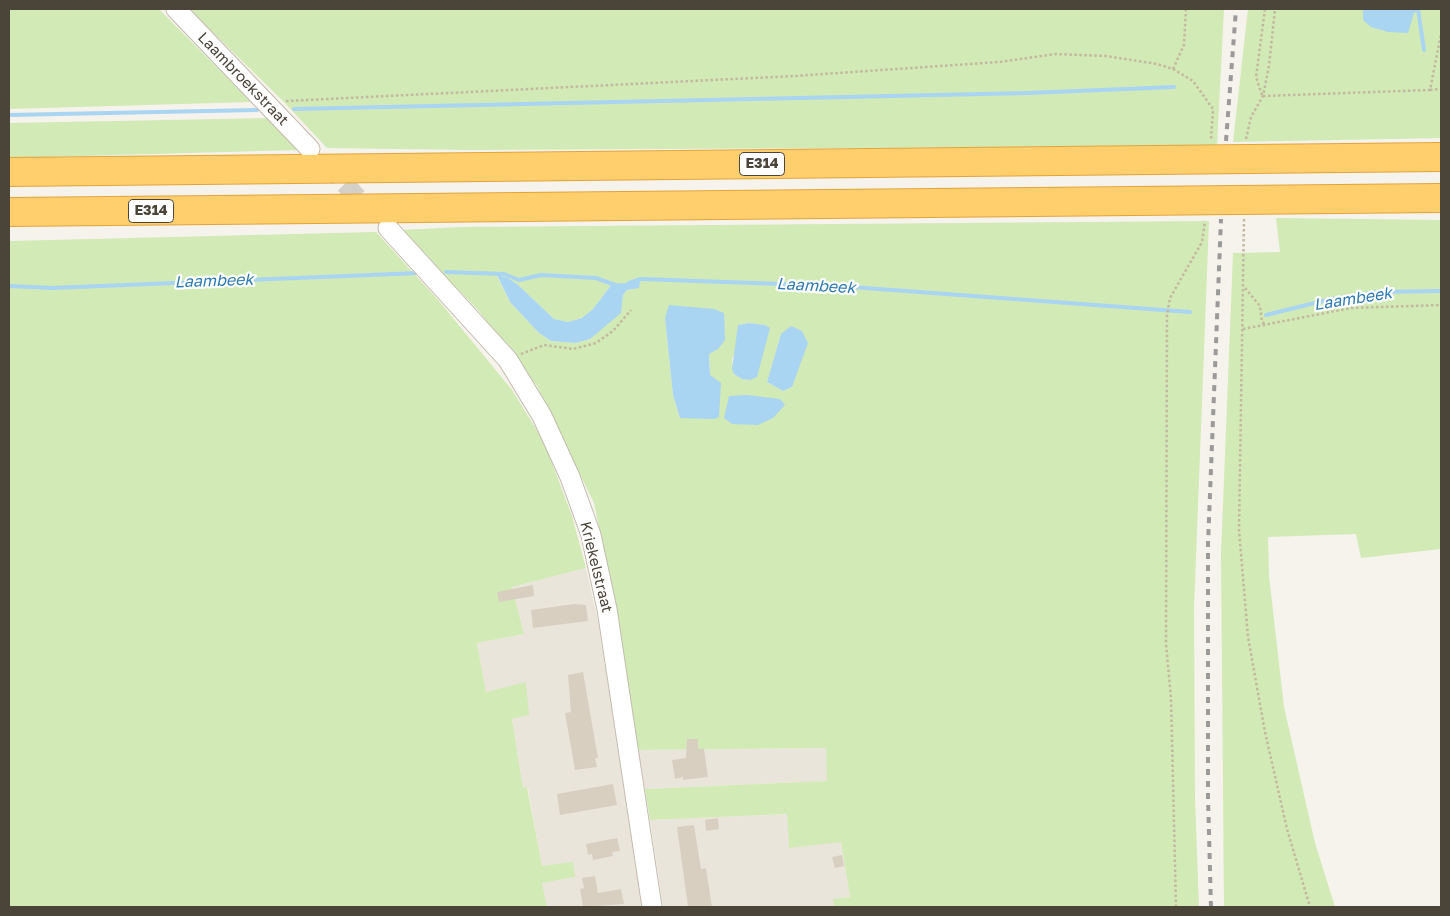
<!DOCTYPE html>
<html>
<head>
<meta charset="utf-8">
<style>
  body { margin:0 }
  #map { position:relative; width:1450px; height:916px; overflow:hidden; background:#f6f3ec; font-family:"Golos Text",sans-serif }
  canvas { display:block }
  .frame { position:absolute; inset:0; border:10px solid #4b4439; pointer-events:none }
</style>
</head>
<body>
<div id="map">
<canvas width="1450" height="916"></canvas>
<div class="frame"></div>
</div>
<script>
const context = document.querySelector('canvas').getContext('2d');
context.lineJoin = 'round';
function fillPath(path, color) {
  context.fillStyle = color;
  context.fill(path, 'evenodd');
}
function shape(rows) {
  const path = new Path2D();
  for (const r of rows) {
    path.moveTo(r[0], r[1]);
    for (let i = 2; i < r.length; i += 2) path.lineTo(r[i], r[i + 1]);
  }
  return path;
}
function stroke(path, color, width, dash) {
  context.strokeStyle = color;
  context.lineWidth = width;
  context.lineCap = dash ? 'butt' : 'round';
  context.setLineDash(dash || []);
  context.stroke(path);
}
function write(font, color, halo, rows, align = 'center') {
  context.font = font + ' "Golos Text",sans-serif';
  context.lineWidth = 4.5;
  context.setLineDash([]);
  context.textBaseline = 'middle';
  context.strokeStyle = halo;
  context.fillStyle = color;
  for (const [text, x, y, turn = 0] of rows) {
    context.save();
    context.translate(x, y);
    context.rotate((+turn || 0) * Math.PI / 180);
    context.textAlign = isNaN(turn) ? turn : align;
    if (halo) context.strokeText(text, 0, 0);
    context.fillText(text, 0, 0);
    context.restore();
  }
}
const residential = shape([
  [586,568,599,626,643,907,547,907,541,883,575,877,542,867,528,788,523,788,512,719,526,683,486,692,477,643,524,634,512,587],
  [826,748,828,781,645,789,637,750],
  [787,814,841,842,850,897,834,899,834,907,663,907,650,820]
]);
const green = shape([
  [9,9,159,9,251,102,9,109],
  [189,9,1224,9,1217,146,471,150,327,148,283,101],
  [1248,9,1441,9,1441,138,1233,142],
  [272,118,298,150,9,158,9,123],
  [1276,218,1441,220,1441,549,1361,558,1356,534,1268,537,1269,576,1284,707,1315,843,1335,907,1224,907,1221,554,1233,253,1280,252],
  [1209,221,1194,609,1195,799,1199,907,834,907,833,899,850,897,841,842,789,848,787,814,650,820,645,789,827,781,826,748,637,750,616,608,594,503,537,386,478,310,400,230,462,227],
  [497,276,508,278,517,284,554,319,568,322,582,318,593,309,612,284,632,290,627,290,623,295,622,304,590,339,576,343,551,341,539,333,510,302],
  [665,318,718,349,709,354,710,375,680,418,673,395],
  [749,323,765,325,750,380,742,379,734,374,732,359,736,351,738,325],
  [781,334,792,387,783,391,767,382],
  [376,232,439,301,512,390,544,442,572,516,586,568,512,587,524,634,477,643,486,692,526,682,529,715,512,719,523,788,527,787,542,866,573,862,575,877,542,883,547,907,9,907,9,241]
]);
const water = shape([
  [1363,9,1421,9,1414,13,1408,33,1388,32,1371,27,1363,20],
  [497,275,508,278,517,284,554,319,568,322,582,318,593,309,612,284,640,282,639,288,627,290,623,295,621,313,590,339,576,343,551,341,539,333,510,302],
  [669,305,714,309,724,313,725,340,718,349,709,354,710,375,721,383,719,417,714,419,680,418,673,395,665,318],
  [749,323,765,325,770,328,757,377,750,380,742,379,734,374,732,369,738,325],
  [791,326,802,331,808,343,792,387,783,391,767,382,781,334],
  [747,395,780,399,785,405,773,418,758,425,732,424,724,418,729,396]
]);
const stream = shape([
  [1418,9,1424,50],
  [294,109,1028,93,1174,87],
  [9,115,257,110],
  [446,272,504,274,519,280,541,275,596,278,618,286],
  [629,283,641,279,838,286,1190,312],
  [9,286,52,288,419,273],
  [1266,315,1331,299,1376,292,1441,291]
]);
const building = shape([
  [533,585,534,596,499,602,497,592],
  [574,604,586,605,588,621,533,628,531,610],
  [583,672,598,758,595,758,597,767,575,770,565,713,571,712,568,675],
  [687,739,698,739,698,749,704,749,708,777,683,780,683,777,675,779,672,760,686,758],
  [613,784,617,805,560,815,557,794],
  [718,818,719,829,706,831,705,820],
  [694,825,701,869,706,868,712,907,688,907,677,827],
  [617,838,620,851,612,852,613,856,593,860,592,854,588,855,586,844],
  [842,855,844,866,835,868,832,857],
  [595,876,598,893,621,889,624,904,583,907,580,889,584,888,582,878]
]);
const minorTunnel = shape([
  [325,164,372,212]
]);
const path = shape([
  [1173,69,1184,45,1186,9],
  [1430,90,1441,89],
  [1262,95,1256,77,1265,9],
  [1263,96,1430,90,1441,34],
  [286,101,794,76,999,62,1056,54,1106,56,1157,64,1173,69,1193,81,1213,109,1211,140],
  [1246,139,1251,117,1263,96,1269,66,1275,9],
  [1244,219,1239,530,1248,637,1265,732,1287,829,1310,907],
  [1245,288,1260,306,1262,322,1266,325],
  [1243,329,1351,308,1441,305],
  [521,354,544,345,573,349,596,343,613,331,631,310],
  [1176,907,1171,698,1166,644,1167,316,1170,298,1202,242,1205,221]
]);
const minor = shape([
  [176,9,310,149],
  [388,228,508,360,542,416,570,477,591,535,607,609,652,907]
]);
const highway = shape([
  [9,172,1441,157],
  [9,212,1441,198]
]);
const rail = shape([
  [1226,141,1236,9],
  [1211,907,1208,797,1208,544,1221,219]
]);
const shields = [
  [762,164,45],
  [151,211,45]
];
const shieldNames = [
  ["E314",762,164],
  ["E314",151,211]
];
const streetNames = [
  ["Laambroekstraat",243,79,46],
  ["Kriekelstraat",596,567,76]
];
const waterNames = [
  ["Laambeek",214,281,-2],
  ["Laambeek",816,286,3],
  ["Laambeek",1353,299,-9]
];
fillPath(residential, '#eae5da');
fillPath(green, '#d2eab5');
fillPath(water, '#a9d4f2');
stroke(stream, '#a9d4f2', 4);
fillPath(building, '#d8cfc1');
stroke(minorTunnel, '#d4d0c8', 19, [19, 9]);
stroke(minor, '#c2bbae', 21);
stroke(highway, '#e0a43c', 30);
stroke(path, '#c4b79f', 2.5, [2.5, 2.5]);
stroke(minor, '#fff', 19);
stroke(highway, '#ffcf6e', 28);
stroke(rail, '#9a9a9a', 4, [6, 6]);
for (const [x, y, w] of shields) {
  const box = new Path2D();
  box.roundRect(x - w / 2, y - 11.5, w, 23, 4);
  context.fillStyle = '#fff';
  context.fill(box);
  stroke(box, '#4b4439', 1);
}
write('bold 14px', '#4b4439', null, shieldNames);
write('15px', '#4b4439', '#fff', streetNames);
write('italic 16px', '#2e7ab2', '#fff', waterNames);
</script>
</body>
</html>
